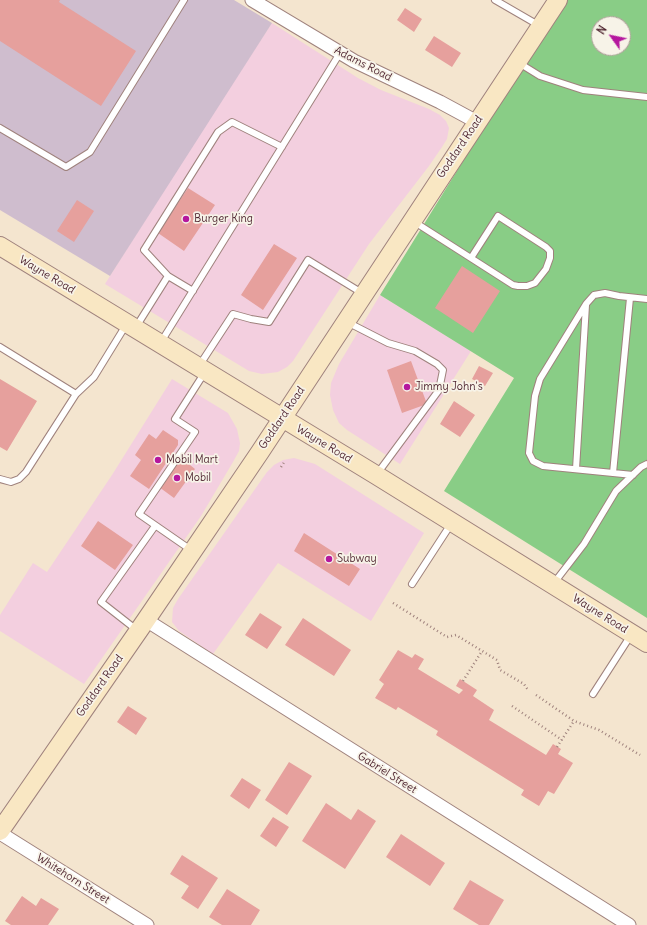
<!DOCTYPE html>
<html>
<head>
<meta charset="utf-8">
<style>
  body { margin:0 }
  #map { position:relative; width:647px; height:925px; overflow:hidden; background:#f4e5cf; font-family:Delius,sans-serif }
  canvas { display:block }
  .north { position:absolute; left:591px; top:16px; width:40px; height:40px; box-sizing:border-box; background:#f7f3e8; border:1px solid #b29e9c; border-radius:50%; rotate:303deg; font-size:11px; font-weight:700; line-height:16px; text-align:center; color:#4a1f2b }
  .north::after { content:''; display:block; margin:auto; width:14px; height:18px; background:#b5179e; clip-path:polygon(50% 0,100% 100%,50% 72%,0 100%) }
</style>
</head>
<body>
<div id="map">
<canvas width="647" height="925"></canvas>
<div class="north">N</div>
</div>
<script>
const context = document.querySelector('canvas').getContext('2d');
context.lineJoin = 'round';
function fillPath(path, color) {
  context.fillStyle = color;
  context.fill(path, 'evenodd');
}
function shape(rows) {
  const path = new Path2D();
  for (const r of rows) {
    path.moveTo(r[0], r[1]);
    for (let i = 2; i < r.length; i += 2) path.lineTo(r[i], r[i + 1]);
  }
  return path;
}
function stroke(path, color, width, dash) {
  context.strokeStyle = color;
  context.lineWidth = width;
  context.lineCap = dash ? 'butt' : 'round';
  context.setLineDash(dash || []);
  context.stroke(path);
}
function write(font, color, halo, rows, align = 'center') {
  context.font = font + ' Delius,sans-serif';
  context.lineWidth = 3.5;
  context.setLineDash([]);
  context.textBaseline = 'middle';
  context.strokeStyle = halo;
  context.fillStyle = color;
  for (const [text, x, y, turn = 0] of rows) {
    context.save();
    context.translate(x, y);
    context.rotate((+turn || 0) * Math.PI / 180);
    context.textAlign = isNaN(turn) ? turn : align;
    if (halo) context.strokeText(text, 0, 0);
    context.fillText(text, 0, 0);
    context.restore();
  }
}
const built = shape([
  [272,23,358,78,381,90,429,109,440,115,446,121,449,128,447,139,442,147,429,166,369,244,293,361,287,367,278,372,262,374,249,371,105,284,201,130],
  [380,295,471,351,400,464,347,430,339,423,333,410,330,395,331,383,339,364],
  [172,379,228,413,237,429,240,443,239,451,233,462,201,516,84,684,0,631,0,615,33,563,47,572,112,475],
  [294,458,315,464,424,533,371,621,278,563,213,654,179,631,172,622,173,608,178,599,267,472,274,465,283,460]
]);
const industrial = shape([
  [0,0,234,0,272,23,110,276,0,210]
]);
const green = shape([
  [567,0,647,0,647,618,444,491,514,378,380,295,491,116],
  [599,24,623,24,623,48,599,48]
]);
const building = shape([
  [0,0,60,0,59,2,136,51,101,106,0,41],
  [405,8,422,19,414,32,397,20],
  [434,36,461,53,452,67,425,50],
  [188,188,215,205,184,251,158,233],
  [77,200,94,211,74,242,57,231],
  [274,244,297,258,263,310,241,295],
  [462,266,500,291,473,333,435,308],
  [411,361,427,404,402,413,387,370],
  [479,366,493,373,485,386,472,379],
  [0,379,37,401,7,451,0,447],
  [454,401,475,415,460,437,440,424],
  [163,430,178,440,178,445,149,489,130,476,141,460,135,455,149,434,156,439],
  [180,457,195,469,174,498,159,487],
  [98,521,133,545,115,570,81,546],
  [304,533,360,569,349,586,294,551],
  [260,613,282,627,267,649,245,635],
  [303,618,351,650,334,676,285,645],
  [398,650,412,658,415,654,424,659,418,669,459,694,463,690,456,686,460,679,477,690,473,696,494,710,489,720,546,755,553,744,561,749,558,754,573,763,554,794,548,791,539,806,521,795,524,790,436,735,438,731,398,707,396,710,375,698,384,684,379,680],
  [128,706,147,718,136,735,117,722],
  [289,762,312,776,287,815,265,800],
  [242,778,261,790,249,809,230,796],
  [326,803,351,820,358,809,376,821,345,869,302,841],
  [273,817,289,827,276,847,260,836],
  [401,834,445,863,430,886,386,857],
  [182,855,218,878,198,909,181,898,189,886,170,874],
  [470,880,504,900,489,925,479,925,453,909],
  [227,889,260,910,251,925,222,925,209,917],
  [22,896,36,906,41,898,59,909,48,925,11,925,5,921]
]);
const path = shape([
  [281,467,285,461],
  [393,603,447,637,456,635,497,660,500,670,524,684,528,690],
  [463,681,482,651],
  [536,695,574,721,599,730,640,755],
  [512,706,562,740],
  [557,747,574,721]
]);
const lane = shape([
  [495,0,540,26],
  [519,63,540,76,583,90,647,97],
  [0,128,66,167,90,152,184,0],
  [413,221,513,285,518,286,527,286,535,283,546,269,550,258,550,251,546,247,498,216,471,258],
  [193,291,168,276,144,250,218,132,232,122,282,147],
  [347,322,388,343,415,351,437,364,443,370,439,390,377,474],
  [136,327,168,276],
  [161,342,340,53],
  [0,347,76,394],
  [199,366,233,314,251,319,269,322,308,260,362,293],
  [576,469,586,305],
  [613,473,630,298],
  [633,475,543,466,533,461,529,453,535,396,540,379,586,304,594,295,605,293,619,296,647,299],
  [0,479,11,482,19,479,26,472,76,394,94,377,126,325],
  [191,550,139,514,195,432,175,419,205,372],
  [554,583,584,544,616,491,641,467,647,464],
  [412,584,451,524],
  [138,631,101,602,155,526],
  [593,694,631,635]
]);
const street = shape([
  [252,0,354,61,440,102,477,122],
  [146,620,629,925],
  [0,833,147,925]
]);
const secondary = shape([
  [0,246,376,475,647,643],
  [0,831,146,620,260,452,558,0]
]);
const markers = [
  [186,219,4,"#b5179e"],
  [407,387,4,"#b5179e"],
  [158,460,4,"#b5179e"],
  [177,478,4,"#b5179e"],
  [329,559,4,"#b5179e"]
];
const streetNames = [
  ["Adams Road",363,64,27],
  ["Goddard Road",460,147,-56],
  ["Wayne Road",47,275,31],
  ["Goddard Road",282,418,-56],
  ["Wayne Road",324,444,31],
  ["Wayne Road",600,614,32],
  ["Goddard Road",100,686,-55],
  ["Gabriel Street",387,773,32],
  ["Whitehorn Street",73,879,32]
];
const poiNames = [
  ["Burger King",194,219],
  ["Jimmy John's",415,387],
  ["Mobil Mart",166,460],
  ["Mobil",185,478],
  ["Subway",337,559]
];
fillPath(built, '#f3cfdf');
fillPath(industrial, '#cfbdce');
fillPath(green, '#89cd86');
fillPath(building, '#e6a09d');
stroke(lane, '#9f827d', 8);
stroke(street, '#9f827d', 15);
stroke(secondary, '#9f827d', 20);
stroke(path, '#9f827d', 2.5, [1, 3]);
stroke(lane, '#fff', 6);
stroke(street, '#fff', 13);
stroke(secondary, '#f9e7c3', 18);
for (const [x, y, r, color] of markers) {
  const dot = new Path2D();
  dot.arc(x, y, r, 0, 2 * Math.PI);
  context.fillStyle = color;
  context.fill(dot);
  stroke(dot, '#f7f3e8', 1.5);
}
write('11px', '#4a1f2b', '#f7f3e8', streetNames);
write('11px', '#4a1f2b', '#f7f3e8', poiNames, 'left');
</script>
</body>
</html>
